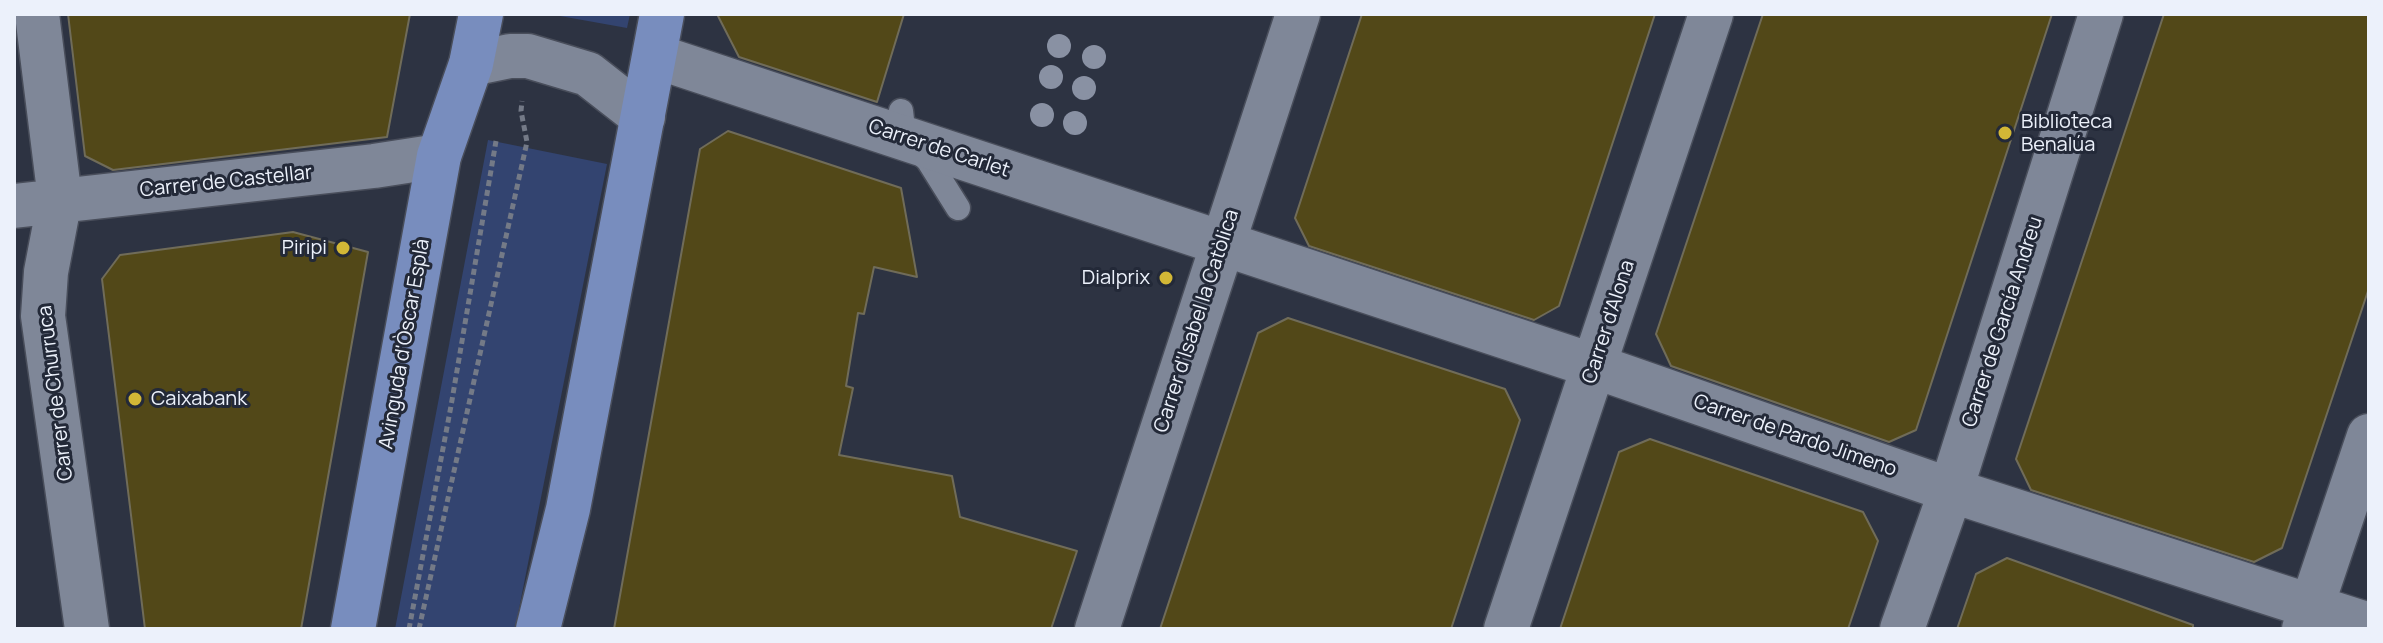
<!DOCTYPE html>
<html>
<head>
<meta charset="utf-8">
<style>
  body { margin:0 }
  #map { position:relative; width:2383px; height:643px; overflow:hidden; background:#2d3342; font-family:Manrope,sans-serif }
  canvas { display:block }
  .frame { position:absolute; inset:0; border:16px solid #ecf1fb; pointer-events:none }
</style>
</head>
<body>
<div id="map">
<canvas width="2383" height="643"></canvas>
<div class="frame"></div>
</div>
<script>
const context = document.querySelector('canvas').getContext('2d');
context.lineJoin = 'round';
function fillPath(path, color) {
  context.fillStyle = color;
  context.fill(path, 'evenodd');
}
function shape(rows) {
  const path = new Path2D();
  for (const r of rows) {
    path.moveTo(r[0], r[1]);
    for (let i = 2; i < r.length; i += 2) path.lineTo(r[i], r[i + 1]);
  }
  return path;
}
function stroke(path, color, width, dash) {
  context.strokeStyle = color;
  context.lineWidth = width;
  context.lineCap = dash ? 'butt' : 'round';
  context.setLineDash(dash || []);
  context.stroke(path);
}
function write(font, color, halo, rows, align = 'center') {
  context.font = font + ' Manrope,sans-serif';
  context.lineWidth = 6;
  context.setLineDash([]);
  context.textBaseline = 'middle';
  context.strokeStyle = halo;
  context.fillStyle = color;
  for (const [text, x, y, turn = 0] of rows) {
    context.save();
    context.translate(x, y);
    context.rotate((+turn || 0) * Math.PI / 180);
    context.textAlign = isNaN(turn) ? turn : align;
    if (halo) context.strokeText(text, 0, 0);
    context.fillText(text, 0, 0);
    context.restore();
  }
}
const green = shape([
  [549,14,630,14,627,28],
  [488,140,607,164,515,629,395,629]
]);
const building = shape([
  [68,14,410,14,387,137,113,170,85,156,68,14],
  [717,14,904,14,877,102,739,57,717,14],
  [1362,14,1655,14,1559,306,1534,320,1309,246,1295,218,1362,14],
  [1763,14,2052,14,1916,430,1889,442,1671,366,1656,334,1763,14],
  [2164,14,2369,14,2369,288,2282,548,2254,562,2031,490,2016,459,2164,14],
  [728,131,901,188,917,277,874,267,864,314,858,313,846,386,853,388,839,455,952,476,960,517,1077,551,1051,629,614,629,700,149,728,131],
  [293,232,368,252,301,629,145,629,102,279,120,255,293,232],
  [1288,318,1505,389,1520,420,1451,629,1160,629,1258,333,1288,318],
  [1650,439,1863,512,1878,541,1848,629,1560,629,1619,452,1650,439],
  [2007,558,2193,625,2193,629,1957,629,1976,574,2007,558]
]);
const path = shape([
  [409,629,451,406,496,141],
  [419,629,527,142,521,111,522,101]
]);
const lane = shape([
  [901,111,904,137,928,160,958,208]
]);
const street = shape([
  [37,14,60,199,46,272,43,316,87,629],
  [655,56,1594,366,1950,490,2369,625],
  [471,64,510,56,528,56,588,74,643,117],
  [14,206,374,166,439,156],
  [1097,629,1298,14],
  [1506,629,1711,14],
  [1902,629,1947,502,2101,14],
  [2304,629,2369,436]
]);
const primary = shape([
  [353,629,439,156,471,64,481,14],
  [538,629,568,509,662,14]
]);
const trees = [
  [1059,46],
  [1094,57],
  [1051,77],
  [1084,88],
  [1042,115],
  [1075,123]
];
const markers = [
  [2005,133,8,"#d2b736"],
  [343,248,8,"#d2b736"],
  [1166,278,8,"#d2b736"],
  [135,399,8,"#d2b736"]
];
const poiNames = [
  ["Biblioteca",2021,122],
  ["Benalúa",2021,145],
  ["Piripi",327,248,"right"],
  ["Dialprix",1150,278,"right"],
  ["Caixabank",151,399]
];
const streetNames = [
  ["Carrer de Carlet",939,149,18],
  ["Carrer de Castellar",226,182,-6],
  ["Carrer d'Isabel la Catòlica",1197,321,-72],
  ["Carrer d'Alona",1609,322,-72],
  ["Carrer de García Andreu",2003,322,-72],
  ["Avinguda d'Òscar Esplà",405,344,-80],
  ["Carrer de Churruca",56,393,-97],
  ["Carrer de Pardo Jimeno",1795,436,19]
];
fillPath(green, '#334470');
fillPath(building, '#524818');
stroke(building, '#706c59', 2);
stroke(lane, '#494e5b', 27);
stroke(street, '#494e5b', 47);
stroke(primary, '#494e5b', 47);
stroke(path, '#747a87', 5, [6, 4]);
stroke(lane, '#7f8798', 24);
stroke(street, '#7f8798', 44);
stroke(primary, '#788dbe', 44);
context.fillStyle = '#8991a3';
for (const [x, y] of trees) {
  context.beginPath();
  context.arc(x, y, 12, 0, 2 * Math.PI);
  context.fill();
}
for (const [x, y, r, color] of markers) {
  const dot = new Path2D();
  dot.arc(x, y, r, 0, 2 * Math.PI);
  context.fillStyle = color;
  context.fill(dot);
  stroke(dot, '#232938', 3);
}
write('20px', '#ecf1fb', '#232938', poiNames, 'left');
write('20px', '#ecf1fb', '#232938', streetNames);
</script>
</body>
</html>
